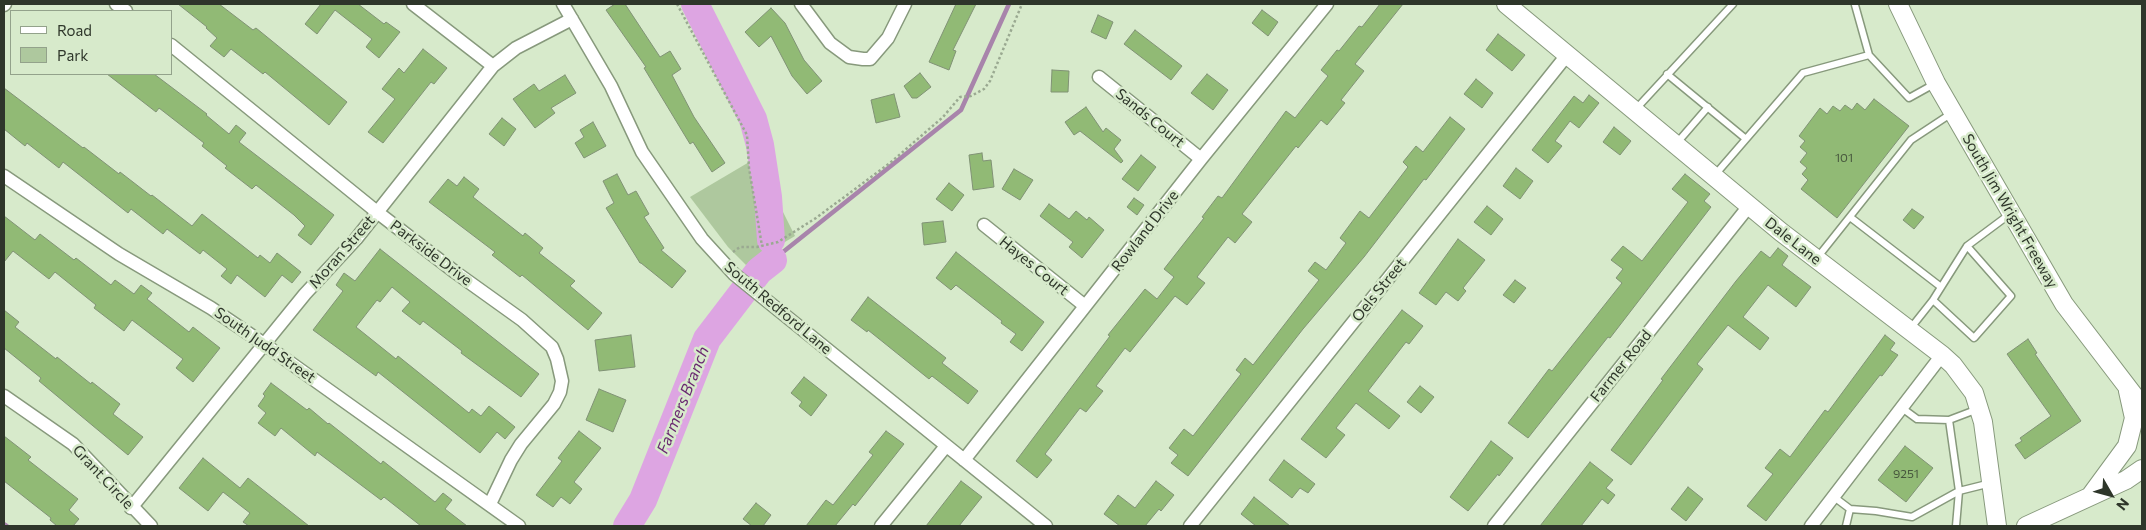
<!DOCTYPE html>
<html>
<head>
<meta charset="utf-8">
<style>
  body { margin:0 }
  #map { position:relative; width:2146px; height:530px; overflow:hidden; background:#d7eacb; font-family:Commissioner,sans-serif }
  canvas { display:block }
  .frame { position:absolute; inset:0; border:5px solid #2e362a; pointer-events:none }
  .legend { position:absolute; left:10px; top:10px; width:162px; height:65px; box-sizing:border-box; background:#d7eacb; border:1px solid #93a28b; margin:0; padding:6px 9px; list-style:none; font-size:15px; color:#2e362a }
  .legend li { display:flex; align-items:center; gap:10px; height:25px }
  .legend b { width:25px; border:1px solid #93a28b }
  .north { position:absolute; left:2086px; top:470px; width:50px; height:50px; -webkit-text-stroke:4px #d7eacb; paint-order:stroke; rotate:128deg; font-size:14px; font-weight:700; line-height:20px; text-align:center; color:#2e362a }
  .north::after { content:''; display:block; margin:auto; width:18px; height:22px; background:#2e362a; clip-path:polygon(50% 0,100% 100%,50% 72%,0 100%) }
</style>
</head>
<body>
<div id="map">
<canvas width="2146" height="530"></canvas>
<div class="frame"></div>
<ul class="legend">
<li><b style="height:6px;background:#fff"></b>Road</li>
<li><b style="height:14px;background:#aec89e"></b>Park</li>
</ul>
<div class="north">N</div>
</div>
<script>
const context = document.querySelector('canvas').getContext('2d');
context.lineJoin = 'round';
function fillPath(path, color) {
  context.fillStyle = color;
  context.fill(path, 'evenodd');
}
function shape(rows) {
  const path = new Path2D();
  for (const r of rows) {
    path.moveTo(r[0], r[1]);
    for (let i = 2; i < r.length; i += 2) path.lineTo(r[i], r[i + 1]);
  }
  return path;
}
function stroke(path, color, width, dash) {
  context.strokeStyle = color;
  context.lineWidth = width;
  context.lineCap = dash ? 'butt' : 'round';
  context.setLineDash(dash || []);
  context.stroke(path);
}
function write(font, color, halo, rows, align = 'center') {
  context.font = font + ' Commissioner,sans-serif';
  context.lineWidth = 5;
  context.setLineDash([]);
  context.textBaseline = 'middle';
  context.strokeStyle = halo;
  context.fillStyle = color;
  for (const [text, x, y, turn = 0] of rows) {
    context.save();
    context.translate(x, y);
    context.rotate((+turn || 0) * Math.PI / 180);
    context.textAlign = isNaN(turn) ? turn : align;
    if (halo) context.strokeText(text, 0, 0);
    context.fillText(text, 0, 0);
    context.restore();
  }
}
const green = shape([
  [756,158,795,236,746,265,728,247,690,197]
]);
const stream = shape([
  [773,247,773,260],
  [773,260,961,110,1009,4],
  [4,524,7,526]
]);
const river = shape([
  [695,4,753,119,760,145,768,197,771,240],
  [627,526,643,500,707,339,759,271,773,260]
]);
const building = shape([
  [178,4,219,4,253,30,256,28,347,102,329,125,265,72,263,74,231,49,224,57,210,46,217,38,206,28,207,27,178,4],
  [321,4,358,4,384,24,386,22,400,32,379,58,366,47,372,39,335,10,317,34,305,24,321,4],
  [615,4,625,4,660,57,670,51,681,69,672,75,694,117,725,163,712,172,693,142,690,144,644,68,646,67,606,10,615,4],
  [956,4,976,4,953,50,956,51,949,70,929,62,956,4],
  [1380,4,1403,4,1355,64,1364,71,1341,100,1345,103,1327,125,1321,120,1298,148,1296,146,1242,214,1252,222,1235,243,1228,237,1197,277,1205,283,1187,305,1175,296,1130,352,1125,348,1096,386,1103,391,1086,412,1080,408,1045,454,1052,460,1037,478,1016,461,1110,336,1108,335,1145,289,1157,299,1174,277,1164,269,1204,218,1202,217,1218,196,1222,198,1286,111,1295,118,1328,76,1321,70,1337,50,1339,51,1359,26,1362,27,1380,4],
  [771,8,785,23,804,60,822,81,807,94,792,76,771,36,759,47,745,32,771,8],
  [1262,10,1278,22,1268,36,1252,23,1262,10],
  [1098,15,1113,22,1106,39,1091,32,1098,15],
  [1135,30,1182,66,1171,80,1124,44,1135,30],
  [1498,34,1525,55,1512,71,1486,50,1498,34],
  [423,49,447,68,434,84,431,82,383,143,368,132,395,99,382,89,399,68,404,73,423,49],
  [1052,70,1069,71,1068,92,1051,92,1052,70],
  [920,73,931,87,917,98,912,98,904,86,920,73],
  [107,74,154,74,207,114,206,115,229,134,236,125,246,133,239,142,334,215,311,245,298,235,305,226,294,215,256,185,252,189,225,168,227,166,202,146,204,143,159,108,156,112,107,74],
  [1207,74,1228,90,1213,110,1191,93,1207,74],
  [565,75,576,93,551,108,555,113,535,128,513,99,534,84,539,91,565,75],
  [1476,79,1493,93,1482,108,1464,94,1476,79],
  [4,88,83,148,84,147,119,174,120,172,151,196,152,195,192,226,202,214,258,258,260,255,270,263,277,253,301,272,292,283,282,275,265,297,237,275,231,284,221,276,227,269,203,250,200,254,167,229,163,234,131,209,128,213,63,162,59,168,27,143,25,146,4,129,4,88],
  [894,94,900,117,876,123,871,100,894,94],
  [1589,95,1599,103,1579,128,1570,121,1555,141,1562,146,1548,163,1532,150,1574,96,1583,103,1589,95],
  [1874,99,1909,126,1837,218,1801,189,1808,180,1802,174,1807,168,1800,162,1807,153,1800,147,1805,141,1799,136,1820,108,1827,114,1833,106,1840,111,1845,105,1852,110,1857,103,1865,110,1874,99],
  [1086,107,1103,132,1106,128,1121,140,1114,149,1123,161,1121,163,1080,131,1074,135,1065,122,1086,107],
  [1450,117,1465,129,1426,180,1424,179,1364,257,1303,329,1188,476,1171,463,1178,455,1169,448,1184,429,1193,436,1241,374,1236,370,1245,358,1253,365,1319,280,1308,271,1315,262,1326,270,1346,243,1340,238,1360,211,1369,218,1408,167,1403,162,1416,146,1423,152,1450,117],
  [502,118,516,129,504,146,489,134,502,118],
  [593,122,606,146,584,158,575,143,584,137,580,130,593,122],
  [1614,127,1631,141,1620,155,1603,142,1614,127],
  [982,153,983,161,991,160,994,187,973,190,969,155,982,153],
  [1141,155,1156,167,1138,191,1122,179,1141,155],
  [1516,168,1533,181,1520,199,1503,186,1516,168],
  [1014,169,1033,180,1020,200,1002,189,1014,169],
  [617,174,628,195,636,191,649,214,644,217,664,248,661,250,686,271,672,288,641,263,640,263,606,208,614,203,603,181,617,174],
  [1685,174,1710,194,1704,201,1711,207,1610,338,1608,337,1528,438,1508,423,1549,369,1552,371,1622,283,1616,278,1623,269,1611,260,1623,246,1642,261,1681,211,1688,202,1672,189,1685,174],
  [464,177,479,189,473,197,523,236,525,233,543,248,539,253,575,281,570,286,602,313,588,330,522,275,520,277,492,255,495,252,429,202,448,179,457,186,464,177],
  [949,183,964,195,952,211,936,199,949,183],
  [1134,198,1144,205,1137,215,1127,207,1134,198],
  [1049,204,1069,219,1076,211,1087,220,1089,217,1104,230,1082,258,1069,247,1073,242,1040,216,1049,204],
  [1487,206,1503,219,1491,235,1474,222,1487,206],
  [1912,209,1924,217,1914,229,1903,220,1912,209],
  [4,216,35,240,40,234,74,260,76,258,111,285,115,280,134,294,141,285,152,293,147,299,189,332,193,327,220,348,193,382,176,368,183,359,132,320,124,331,94,308,96,305,55,272,49,279,13,251,4,262,4,216],
  [943,221,946,242,924,245,922,223,943,221],
  [1458,239,1485,260,1463,288,1466,291,1458,301,1446,292,1436,305,1419,293,1458,239],
  [1778,248,1788,256,1782,265,1811,287,1796,307,1768,285,1743,317,1769,338,1760,350,1728,325,1697,364,1703,369,1631,465,1611,450,1663,380,1661,379,1736,281,1761,251,1770,258,1778,248],
  [380,249,539,374,521,397,461,353,462,351,423,321,420,325,402,311,410,302,392,287,380,302,377,300,356,327,396,359,398,356,469,413,472,409,481,416,489,406,515,427,505,439,497,432,480,453,378,372,376,376,313,330,343,291,336,285,344,273,355,281,380,249],
  [956,252,1044,322,1022,351,1010,342,1016,334,1001,323,1002,321,956,285,951,290,936,278,956,252],
  [1515,280,1526,288,1514,303,1503,295,1515,280],
  [868,297,946,358,942,363,978,391,968,404,932,376,929,379,868,330,867,332,851,320,868,297],
  [4,310,19,322,15,327,56,359,57,357,91,384,92,382,120,404,113,414,143,437,128,455,39,381,41,378,4,348,4,310],
  [1402,310,1423,326,1409,344,1406,342,1368,391,1400,416,1389,429,1356,403,1336,428,1345,435,1326,458,1301,439,1402,310],
  [631,335,635,367,599,371,595,340,631,335],
  [1885,335,1895,343,1890,350,1898,355,1882,376,1880,375,1766,521,1747,506,1773,474,1765,468,1780,449,1790,457,1825,410,1828,412,1885,335],
  [2028,339,2037,353,2035,354,2081,421,2025,459,2015,445,2022,441,2020,438,2051,416,2007,354,2028,339],
  [804,377,827,395,811,416,799,406,802,402,791,393,804,377],
  [271,383,307,410,309,408,328,424,329,423,381,464,383,461,435,502,443,493,452,500,445,509,467,526,421,526,384,497,381,500,317,452,315,456,281,428,275,436,258,423,266,413,258,406,265,396,263,394,271,383],
  [1420,386,1434,397,1421,413,1407,402,1420,386],
  [599,389,626,400,613,432,586,420,599,389],
  [579,431,601,448,574,482,582,489,570,504,561,497,553,507,536,495,562,461,558,458,579,431],
  [886,431,904,444,855,506,853,504,835,526,806,526,826,500,833,505,873,455,869,452,886,431],
  [4,436,31,457,28,460,78,499,69,510,79,519,73,526,57,526,50,520,51,518,4,481,4,436],
  [1491,441,1513,458,1499,476,1498,474,1468,511,1450,497,1491,441],
  [1905,446,1933,468,1906,502,1878,480,1905,446],
  [203,458,240,488,248,478,309,526,249,526,243,522,250,513,223,492,208,511,179,488,203,458],
  [1284,460,1315,484,1308,493,1300,488,1292,498,1269,480,1284,460],
  [1590,462,1613,480,1606,488,1615,495,1608,504,1602,499,1581,526,1540,526,1590,462],
  [961,481,982,497,959,526,926,526,961,481],
  [1156,481,1174,495,1161,511,1159,509,1145,526,1120,526,1104,514,1118,495,1135,508,1156,481],
  [1688,487,1703,499,1686,521,1671,509,1688,487],
  [1254,497,1290,526,1256,526,1241,514,1254,497],
  [756,503,771,515,763,526,752,526,743,519,756,503]
]);
const path = shape([
  [677,4,747,135,749,168,762,246],
  [733,252,740,247,757,247,778,242,816,218,890,163,943,117,960,97,971,96,984,89,990,81,1022,4]
]);
const lane = shape([
  [1855,5,1869,55,1909,98,1936,83],
  [1667,74,1746,139,1803,73,1869,55],
  [1635,110,1733,4],
  [1676,144,1708,107],
  [1714,176,1746,139],
  [1850,217,1941,287],
  [1817,258,1911,140,1952,113],
  [1933,300,1967,246],
  [1910,329,1933,300,1974,338,2011,296,1967,246,2010,214],
  [1902,408,1917,419,1949,420],
  [1978,409,1949,420,1959,491,1991,483],
  [1834,497,1850,509,1846,526],
  [1850,509,1876,511,1912,517,1959,491],
  [1956,526,1959,491]
]);
const street = shape([
  [116,4,126,11],
  [413,4,493,66],
  [563,4,611,86,642,152,702,239,734,274,766,300,1046,526],
  [801,4,830,43,849,57,863,59,870,59,888,38,905,4],
  [4,5,5,4],
  [171,45,377,212,455,272,522,320,552,347,557,359,562,381,560,392,554,404,521,444,511,460,490,504],
  [1099,77,1201,159],
  [4,176,119,254,211,308,264,344,519,526],
  [984,225,1085,306],
  [4,396,73,444,151,526],
  [964,460,1201,159,1327,4],
  [131,508,305,294,356,239,493,66,516,48,572,19],
  [881,526,946,446],
  [1190,526,1567,55],
  [1494,526,1749,206],
  [1811,526,1942,355]
]);
const secondary = shape([
  [1506,4,1781,232,1942,355,1953,365,1974,393,1983,422,1997,526],
  [1898,4,1936,83,2064,304,2142,406],
  [2091,495,2127,446,2134,418,2128,391],
  [2026,526,2126,480,2142,469]
]);
const numberNames = [
  ["101",1844,158],
  ["9251",1906,474]
];
const streetNames = [
  ["Sands Court",1150,118,39],
  ["South Jim Wright Freeway",2010,211,60],
  ["Rowland Drive",1145,231,-52],
  ["Dale Lane",1793,241,38],
  ["Moran Street",342,252,-49],
  ["Parkside Drive",431,253,37],
  ["Hayes Court",1034,266,39],
  ["Oels Street",1379,290,-51],
  ["South Redford Lane",778,308,40],
  ["South Judd Street",265,345,35],
  ["Farmer Road",1621,366,-51],
  ["Grant Circle",103,477,47]
];
const waterNames = [
  ["Farmers Branch",683,400,-68]
];
fillPath(green, '#aec89e');
stroke(stream, '#a884ab', 4.5);
stroke(river, '#dda5e2', 28);
fillPath(building, '#91ba75');
stroke(building, '#809275', 1);
stroke(lane, '#87997c', 9);
stroke(street, '#87997c', 15);
stroke(secondary, '#87997c', 20);
stroke(path, '#9aa991', 2.5, [2.5, 2.5]);
stroke(lane, '#fff', 6);
stroke(street, '#fff', 12);
stroke(secondary, '#fff', 18);
write('12px', '#47573d', null, numberNames);
write('15px', '#2e362a', '#d7eacb', streetNames);
write('italic 16px', '#6a2971', '#d7eacb', waterNames);
</script>
</body>
</html>
